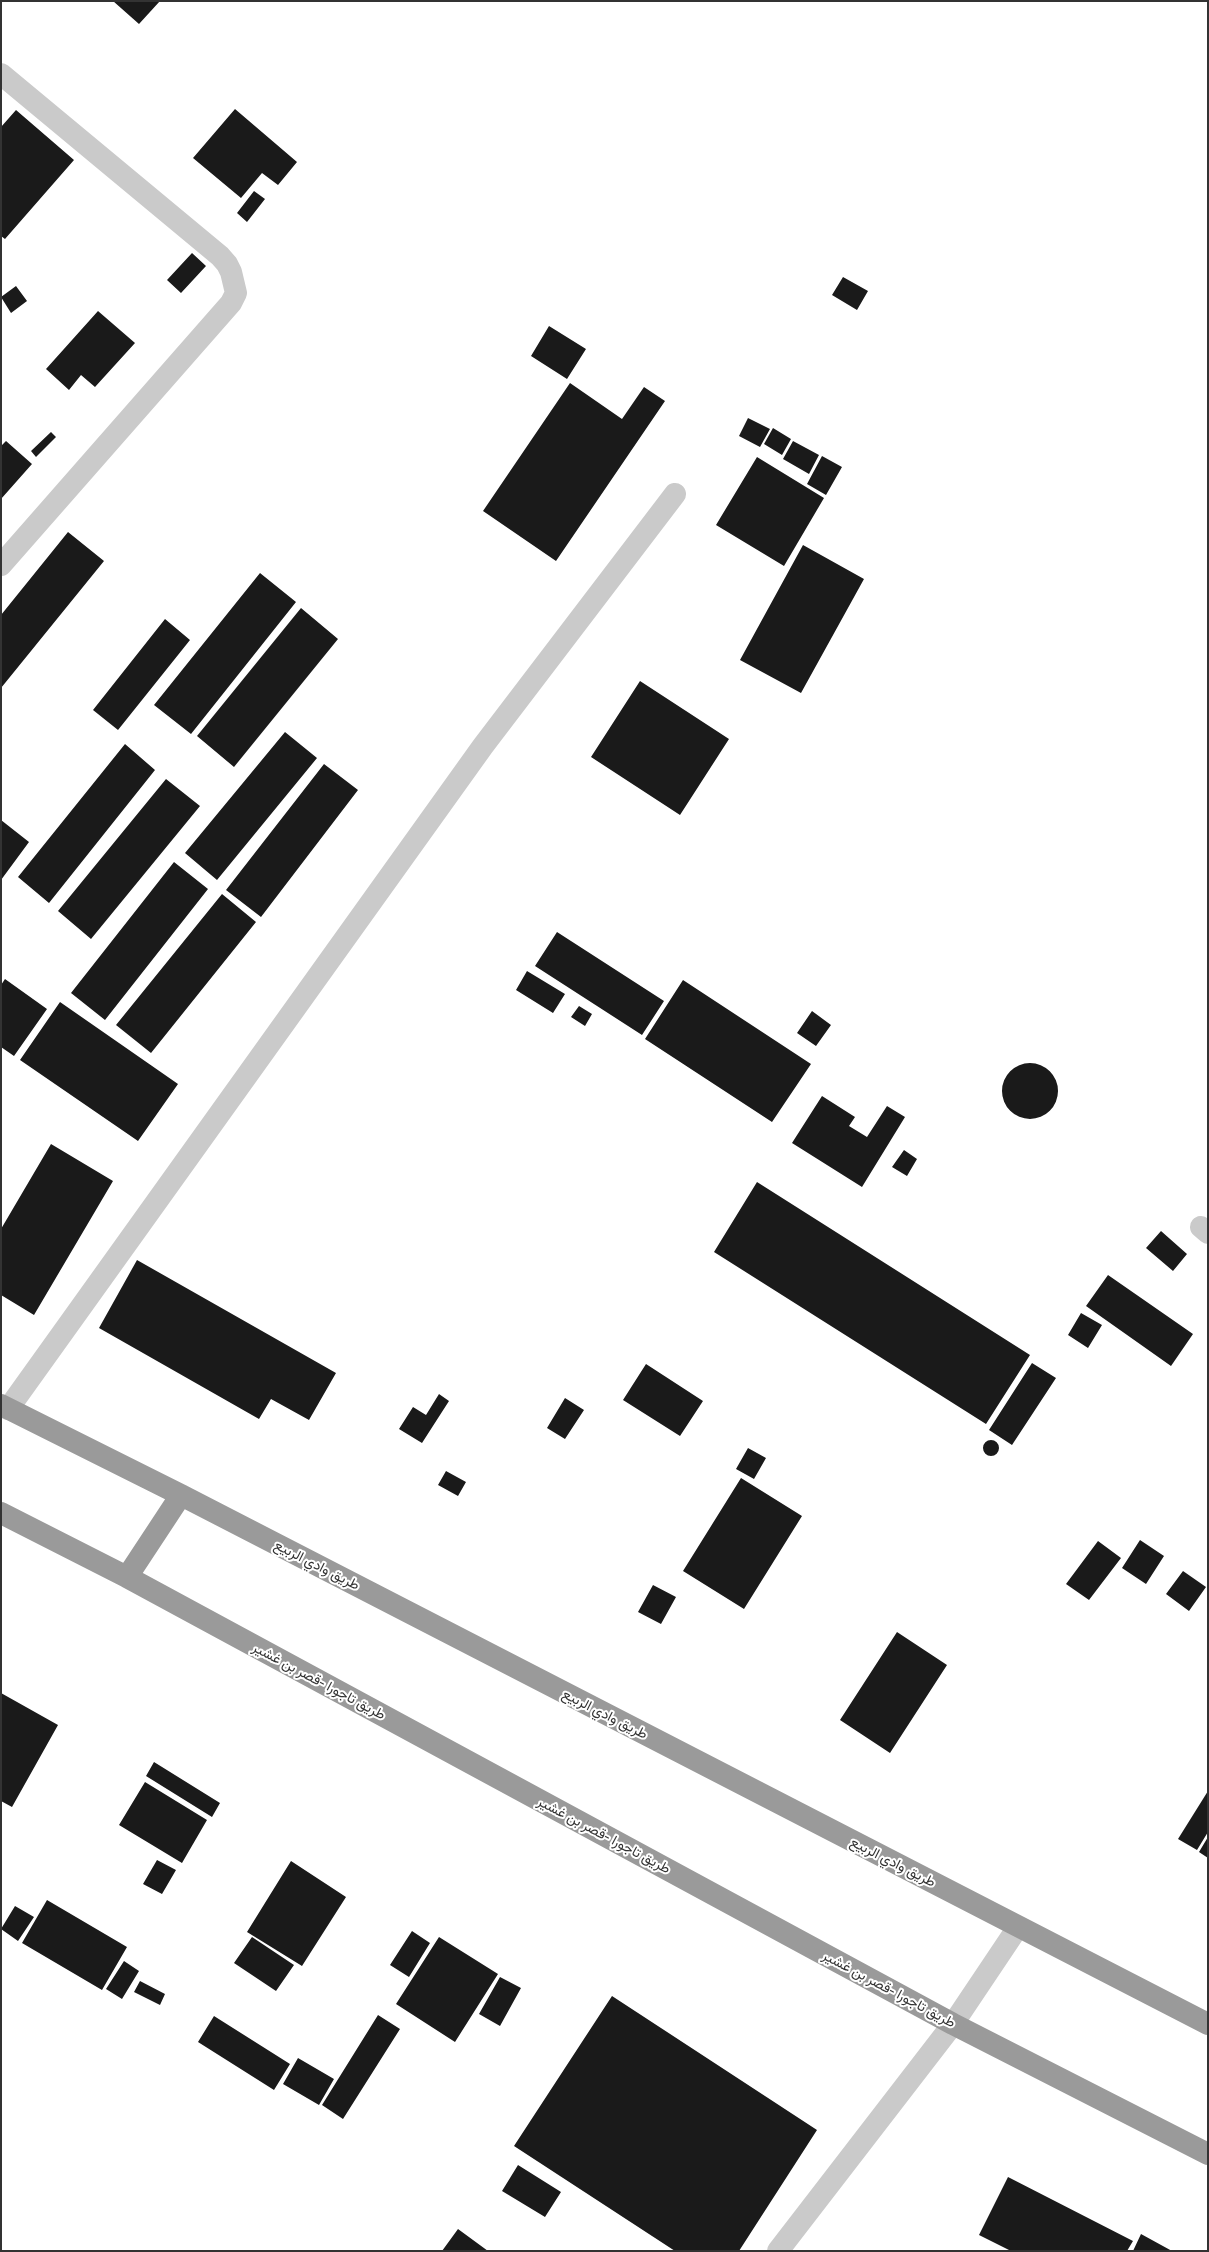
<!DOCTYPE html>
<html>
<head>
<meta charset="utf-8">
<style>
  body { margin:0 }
  #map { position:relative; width:1209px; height:2252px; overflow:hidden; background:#fff; font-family:"Golos Text",sans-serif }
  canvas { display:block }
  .frame { position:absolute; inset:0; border:2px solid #333; pointer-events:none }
</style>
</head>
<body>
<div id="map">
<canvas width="1209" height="2252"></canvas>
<div class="frame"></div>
</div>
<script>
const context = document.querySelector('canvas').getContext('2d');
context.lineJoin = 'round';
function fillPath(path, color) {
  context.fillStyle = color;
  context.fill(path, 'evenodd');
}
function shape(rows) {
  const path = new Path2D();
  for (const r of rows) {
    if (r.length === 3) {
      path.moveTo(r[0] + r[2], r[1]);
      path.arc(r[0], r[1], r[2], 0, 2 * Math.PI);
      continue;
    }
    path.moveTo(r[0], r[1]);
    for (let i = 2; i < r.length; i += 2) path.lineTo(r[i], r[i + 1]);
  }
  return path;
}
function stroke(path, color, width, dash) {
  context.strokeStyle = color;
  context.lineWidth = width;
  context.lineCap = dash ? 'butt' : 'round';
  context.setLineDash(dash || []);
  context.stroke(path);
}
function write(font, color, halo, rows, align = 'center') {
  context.font = font + ' "Golos Text",Vazirmatn,sans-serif';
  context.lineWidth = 4;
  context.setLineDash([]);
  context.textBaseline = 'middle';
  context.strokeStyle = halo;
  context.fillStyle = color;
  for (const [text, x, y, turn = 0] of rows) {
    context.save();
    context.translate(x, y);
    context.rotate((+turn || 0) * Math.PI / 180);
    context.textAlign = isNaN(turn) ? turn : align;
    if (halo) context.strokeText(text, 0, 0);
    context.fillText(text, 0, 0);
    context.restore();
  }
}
const building = shape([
  [113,1,160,1,139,24],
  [235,109,297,162,278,185,262,173,241,198,193,158],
  [16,110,74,160,5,239,1,236,1,127],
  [254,191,265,199,247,222,237,213],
  [192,253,206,266,181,293,167,280],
  [843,277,868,291,857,310,832,295],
  [16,286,27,301,11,313,1,297],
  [98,311,135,343,95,387,81,375,69,390,46,369],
  [549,326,586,349,567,379,531,356],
  [570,383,622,419,644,387,665,401,556,561,483,511],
  [748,418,770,429,760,447,739,436],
  [773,428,791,439,782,455,764,444],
  [51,432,56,437,36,457,31,451],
  [6,441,32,464,1,499,1,446],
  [793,441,819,455,809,474,783,459],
  [822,456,842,467,826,495,807,484],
  [757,457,824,498,784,566,716,525],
  [68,532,104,561,1,688,1,615],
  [803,545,864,579,801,693,740,660],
  [260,573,296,602,191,734,154,705],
  [301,608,338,639,234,767,197,736],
  [165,619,190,640,118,730,93,710],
  [640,681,729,739,680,815,591,757],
  [285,732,317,758,217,880,185,853],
  [125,744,155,770,49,903,18,877],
  [324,764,358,790,261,917,226,890],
  [166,779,200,806,91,939,58,911],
  [1,820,29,842,1,880],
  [174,862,208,889,105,1020,71,993],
  [222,894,256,922,151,1053,116,1025],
  [557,932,664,1001,642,1035,535,966],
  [527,971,565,994,553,1013,516,990],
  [5,979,47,1009,14,1056,1,1047,1,985],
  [683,980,811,1064,772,1122,645,1039],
  [60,1002,178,1084,138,1141,20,1060],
  [579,1006,592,1014,585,1026,571,1017],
  [812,1011,831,1025,816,1046,797,1033],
  [1030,1091,28],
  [822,1096,855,1117,849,1126,867,1137,887,1106,905,1117,862,1187,792,1143],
  [51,1144,113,1181,34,1315,1,1295,1,1229],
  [904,1150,917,1159,907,1176,892,1167],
  [757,1182,1030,1355,986,1424,714,1252],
  [1161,1231,1187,1254,1173,1271,1146,1248],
  [137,1260,336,1373,309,1420,271,1399,259,1419,99,1328],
  [1108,1275,1193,1334,1171,1366,1086,1306],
  [1081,1313,1102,1325,1088,1348,1068,1335],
  [1032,1363,1056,1378,1012,1445,989,1430],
  [646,1364,703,1401,680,1436,623,1400],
  [439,1394,449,1401,422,1443,399,1429,413,1407,426,1415],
  [565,1398,584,1410,565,1439,547,1428],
  [991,1448,8],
  [748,1448,766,1458,754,1479,736,1469],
  [446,1471,466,1482,458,1496,438,1485],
  [741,1478,802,1516,744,1609,683,1571],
  [1140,1540,1164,1556,1146,1584,1122,1568],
  [1098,1541,1121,1558,1089,1600,1066,1584],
  [1183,1571,1206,1587,1189,1611,1166,1594],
  [653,1585,676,1597,661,1624,638,1612],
  [897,1632,947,1665,890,1753,840,1720],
  [1,1693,58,1725,12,1807,1,1801],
  [154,1762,220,1803,212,1817,146,1776],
  [145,1782,207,1820,182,1863,119,1825],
  [1208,1791,1208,1832,1197,1850,1178,1839],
  [1208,1837,1208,1858,1199,1852],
  [157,1860,176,1870,162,1894,143,1884],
  [291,1861,346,1897,302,1966,247,1932],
  [47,1900,127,1947,102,1990,22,1943],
  [15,1906,34,1917,18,1941,1,1929],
  [412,1931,430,1943,409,1977,390,1965],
  [252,1937,294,1965,276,1991,234,1963],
  [439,1937,498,1974,455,2042,396,2004],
  [124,1961,139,1971,122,1999,106,1989],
  [500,1977,521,1988,500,2026,479,2014],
  [140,1981,165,1994,160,2005,134,1992],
  [612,1996,817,2130,739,2251,675,2251,514,2146],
  [378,2015,400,2029,343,2119,322,2105],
  [214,2016,290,2064,274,2090,198,2042],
  [298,2058,334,2079,319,2105,283,2084],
  [518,2165,561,2192,545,2217,502,2191],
  [1008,2177,1133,2241,1127,2251,1011,2251,979,2235],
  [458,2229,488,2251,442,2251],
  [1141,2234,1172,2251,1133,2251]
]);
const minor = shape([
  [1,74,220,256,227,264,231,272,236,293,231,303,1,565],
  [1201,1227,1208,1233],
  [8,1409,483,746,675,494],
  [778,2251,953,2024,1018,1927]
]);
const highway = shape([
  [1,1405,181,1495,1208,2024],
  [1,1513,127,1577,953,2024,1208,2154],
  [127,1577,181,1495]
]);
const streetNames = [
  ["طريق وادي الربيع",317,1565,27],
  ["طريق تاجورا -قصر بن غشير",319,1681,28],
  ["طريق وادي الربيع",605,1714,27],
  ["طريق تاجورا -قصر بن غشير",604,1835,28],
  ["طريق وادي الربيع",893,1862,27],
  ["طريق تاجورا -قصر بن غشير",889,1989,28]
];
fillPath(building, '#1a1a1a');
stroke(minor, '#cacaca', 22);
stroke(highway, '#9a9a9a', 22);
write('14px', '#333', '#fff', streetNames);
</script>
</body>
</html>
